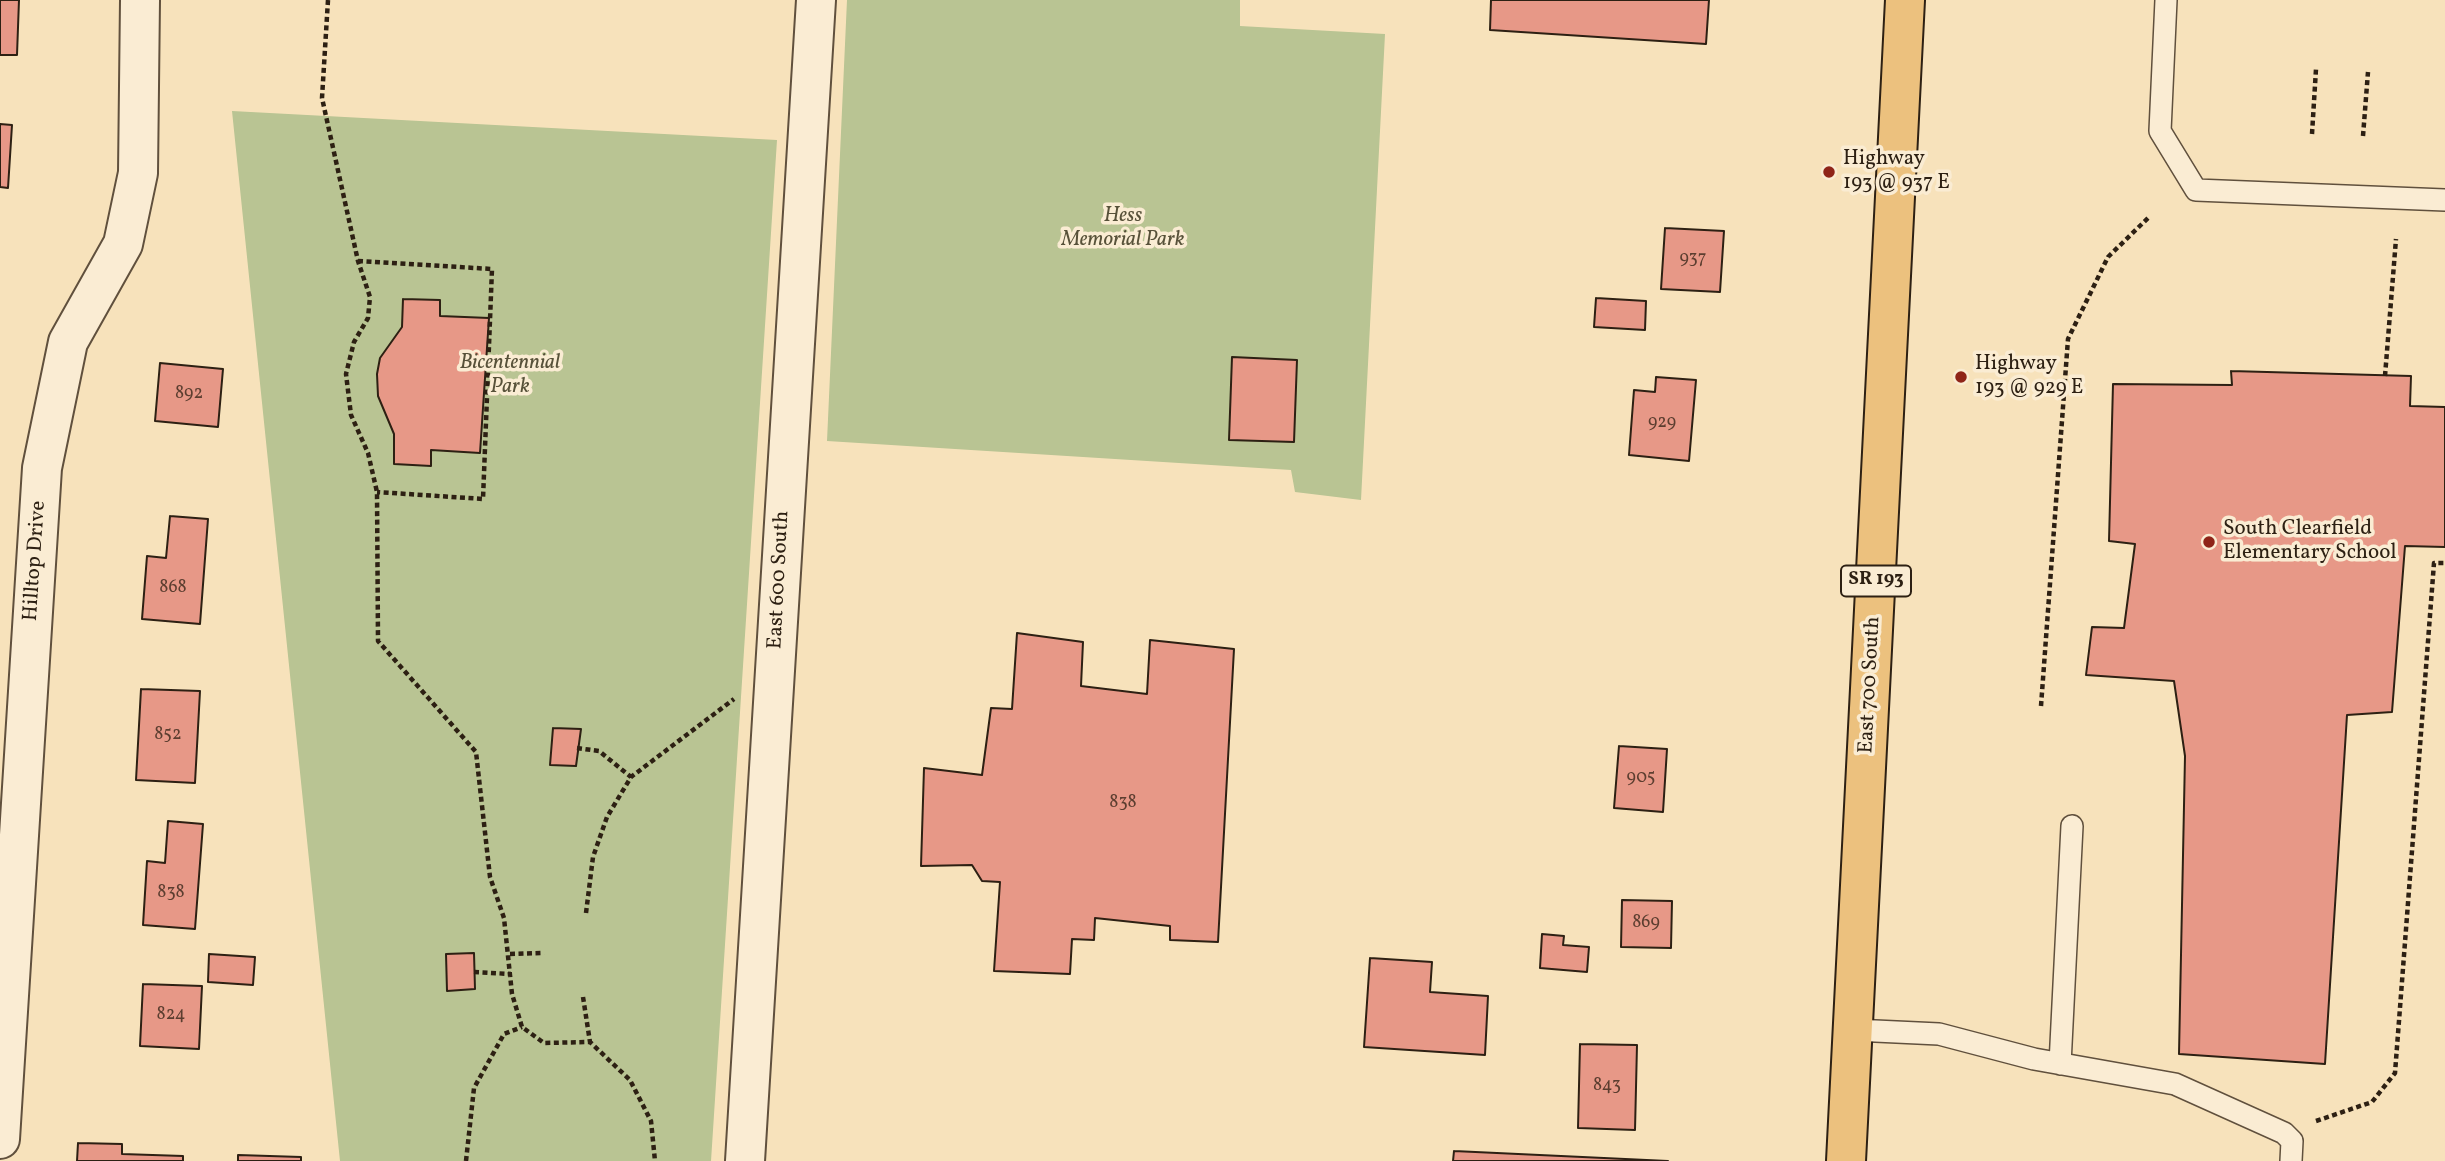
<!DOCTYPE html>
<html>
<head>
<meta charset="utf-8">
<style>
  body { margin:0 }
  canvas { display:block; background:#f7e2bb }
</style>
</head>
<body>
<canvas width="2445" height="1161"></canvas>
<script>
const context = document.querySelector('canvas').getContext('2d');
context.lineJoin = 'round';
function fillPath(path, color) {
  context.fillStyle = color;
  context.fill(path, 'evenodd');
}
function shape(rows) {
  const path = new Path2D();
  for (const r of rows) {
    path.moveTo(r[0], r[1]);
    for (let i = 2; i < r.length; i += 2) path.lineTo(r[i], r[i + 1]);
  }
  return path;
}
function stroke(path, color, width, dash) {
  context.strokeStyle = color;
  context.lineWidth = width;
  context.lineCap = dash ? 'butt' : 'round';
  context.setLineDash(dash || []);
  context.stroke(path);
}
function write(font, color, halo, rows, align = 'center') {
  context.font = font + ' Vollkorn,serif';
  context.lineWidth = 7;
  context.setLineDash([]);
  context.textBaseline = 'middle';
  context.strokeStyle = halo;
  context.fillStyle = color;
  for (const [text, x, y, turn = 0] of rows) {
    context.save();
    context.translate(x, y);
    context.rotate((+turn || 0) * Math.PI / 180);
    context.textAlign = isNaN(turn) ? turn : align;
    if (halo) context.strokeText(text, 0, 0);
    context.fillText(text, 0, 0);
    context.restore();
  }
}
const green = shape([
  [847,0,1240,0,1240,26,1385,34,1361,500,1295,492,1291,470,827,441],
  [232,111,777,140,711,1161,340,1161]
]);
const building = shape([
  [0,0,19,0,17,55,0,55,0,0],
  [1491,0,1709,0,1706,44,1490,30,1491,0],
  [0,124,12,125,8,188,0,187,0,124],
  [1665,228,1724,231,1720,292,1661,289,1665,228],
  [1596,298,1646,301,1645,330,1594,327,1596,298],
  [403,299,440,300,440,316,489,318,480,453,431,450,431,466,394,464,394,434,378,396,377,374,380,358,402,327,403,299],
  [1232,357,1297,360,1294,442,1229,440,1232,357],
  [160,363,223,369,218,427,155,421,160,363],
  [2231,371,2411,376,2410,406,2445,407,2445,547,2405,546,2392,712,2347,715,2325,1064,2179,1054,2185,756,2174,681,2086,675,2092,627,2124,628,2135,544,2109,541,2113,384,2232,385,2231,371],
  [1656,377,1696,380,1689,461,1629,455,1634,390,1655,392,1656,377],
  [170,516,208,519,200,624,142,619,147,556,166,558,170,516],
  [1017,633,1083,642,1081,686,1147,694,1150,640,1234,649,1218,942,1170,940,1170,926,1095,918,1094,940,1072,939,1070,974,994,971,1000,882,982,881,972,865,921,866,924,768,982,775,991,708,1012,709,1017,633],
  [141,689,200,691,195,783,136,780,141,689],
  [553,728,581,729,576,766,550,765,553,728],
  [1619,746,1667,749,1663,812,1614,808,1619,746],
  [168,821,203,824,195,929,143,925,147,861,165,863,168,821],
  [1622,900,1672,901,1671,948,1621,947,1622,900],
  [1542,934,1564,936,1563,945,1589,947,1587,972,1540,968,1542,934],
  [474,953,475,989,447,991,446,954,474,953],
  [209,954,255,957,253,985,208,982,209,954],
  [1370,958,1432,962,1430,992,1488,996,1485,1055,1364,1047,1370,958],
  [143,984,202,986,199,1049,140,1046,143,984],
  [1580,1044,1637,1045,1635,1130,1578,1128,1580,1044],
  [78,1143,122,1144,122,1154,183,1156,183,1161,77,1161,78,1143],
  [1454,1151,1668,1161,1453,1161,1454,1151],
  [238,1155,301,1157,301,1161,238,1161,238,1155]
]);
const path = shape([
  [328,0,322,98,358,261,370,297,368,318,354,342,346,374,351,415,368,453,377,492,378,641,476,752,490,877,504,918,512,994,522,1027,544,1043,590,1042,630,1080,651,1121,655,1161],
  [2312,134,2316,69],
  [2363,136,2368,72],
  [358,261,492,269,483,499,377,492],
  [2385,376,2396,239],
  [2041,706,2068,339,2108,257,2148,218],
  [577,748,599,751,631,777],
  [586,913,593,857,607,817,631,777,734,699],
  [510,954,544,953],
  [474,972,511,974],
  [583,997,590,1042],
  [2316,1121,2372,1102,2395,1073,2434,563,2445,563],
  [466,1161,474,1088,504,1034,522,1027]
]);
const service = shape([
  [2166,0,2160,131,2196,190,2445,200],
  [1854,1030,1939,1034,2034,1059,2175,1084,2284,1133,2292,1141,2291,1161],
  [2060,1064,2072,826]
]);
const minor = shape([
  [0,1139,42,468,68,342,123,244,138,173,140,0],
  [745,1161,816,0]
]);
const primary = shape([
  [1846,1161,1905,0]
]);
const markers = [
  [1829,172,7,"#8f2418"],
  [1961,377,7,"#8f2418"],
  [2209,542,7,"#8f2418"]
];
const numberNames = [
  ["937",1693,260],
  ["892",189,395],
  ["929",1662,424],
  ["868",173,589],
  ["852",168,736],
  ["905",1641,779],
  ["838",1123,804],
  ["838",171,894],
  ["869",1646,924],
  ["824",171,1016],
  ["843",1607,1087]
];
const shields = [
  [1876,581,70]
];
const shieldNames = [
  ["SR 193",1876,581]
];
const poiNames = [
  ["Highway",1843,160],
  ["193 @ 937 E",1843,184],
  ["Highway",1975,365],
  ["193 @ 929 E",1975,389],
  ["South Clearfield",2223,530],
  ["Elementary School",2223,554]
];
const parkNames = [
  ["Hess",1123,217],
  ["Memorial Park",1123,241],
  ["Bicentennial",510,364],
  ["Park",510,388]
];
const streetNames = [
  ["Hilltop Drive",36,561,-86],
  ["East 600 South",780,580,-87],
  ["East 700 South",1871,685,-87]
];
fillPath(green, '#b9c493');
fillPath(building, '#e79887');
stroke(building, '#2d2013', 2);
stroke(service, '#60503d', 24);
stroke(minor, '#60503d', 42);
stroke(primary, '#2d2013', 42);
stroke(path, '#2d2013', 4.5, [5, 3.5]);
stroke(service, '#faecd3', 21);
stroke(minor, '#faecd3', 38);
stroke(primary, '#ecc17e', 38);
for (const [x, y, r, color] of markers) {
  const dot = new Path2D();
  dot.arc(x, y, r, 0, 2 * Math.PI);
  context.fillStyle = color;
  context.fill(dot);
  stroke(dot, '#faecd3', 2.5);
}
write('18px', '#5c3e30', null, numberNames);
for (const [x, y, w] of shields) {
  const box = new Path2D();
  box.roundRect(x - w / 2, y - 15.5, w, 31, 5);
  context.fillStyle = '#faecd3';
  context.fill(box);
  stroke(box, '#2d2013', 2);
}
write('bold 19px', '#2d2013', null, shieldNames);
write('21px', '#2d2013', '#faecd3', poiNames, 'left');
write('italic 21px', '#575139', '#faecd3', parkNames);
write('21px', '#2d2013', '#faecd3', streetNames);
</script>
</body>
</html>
